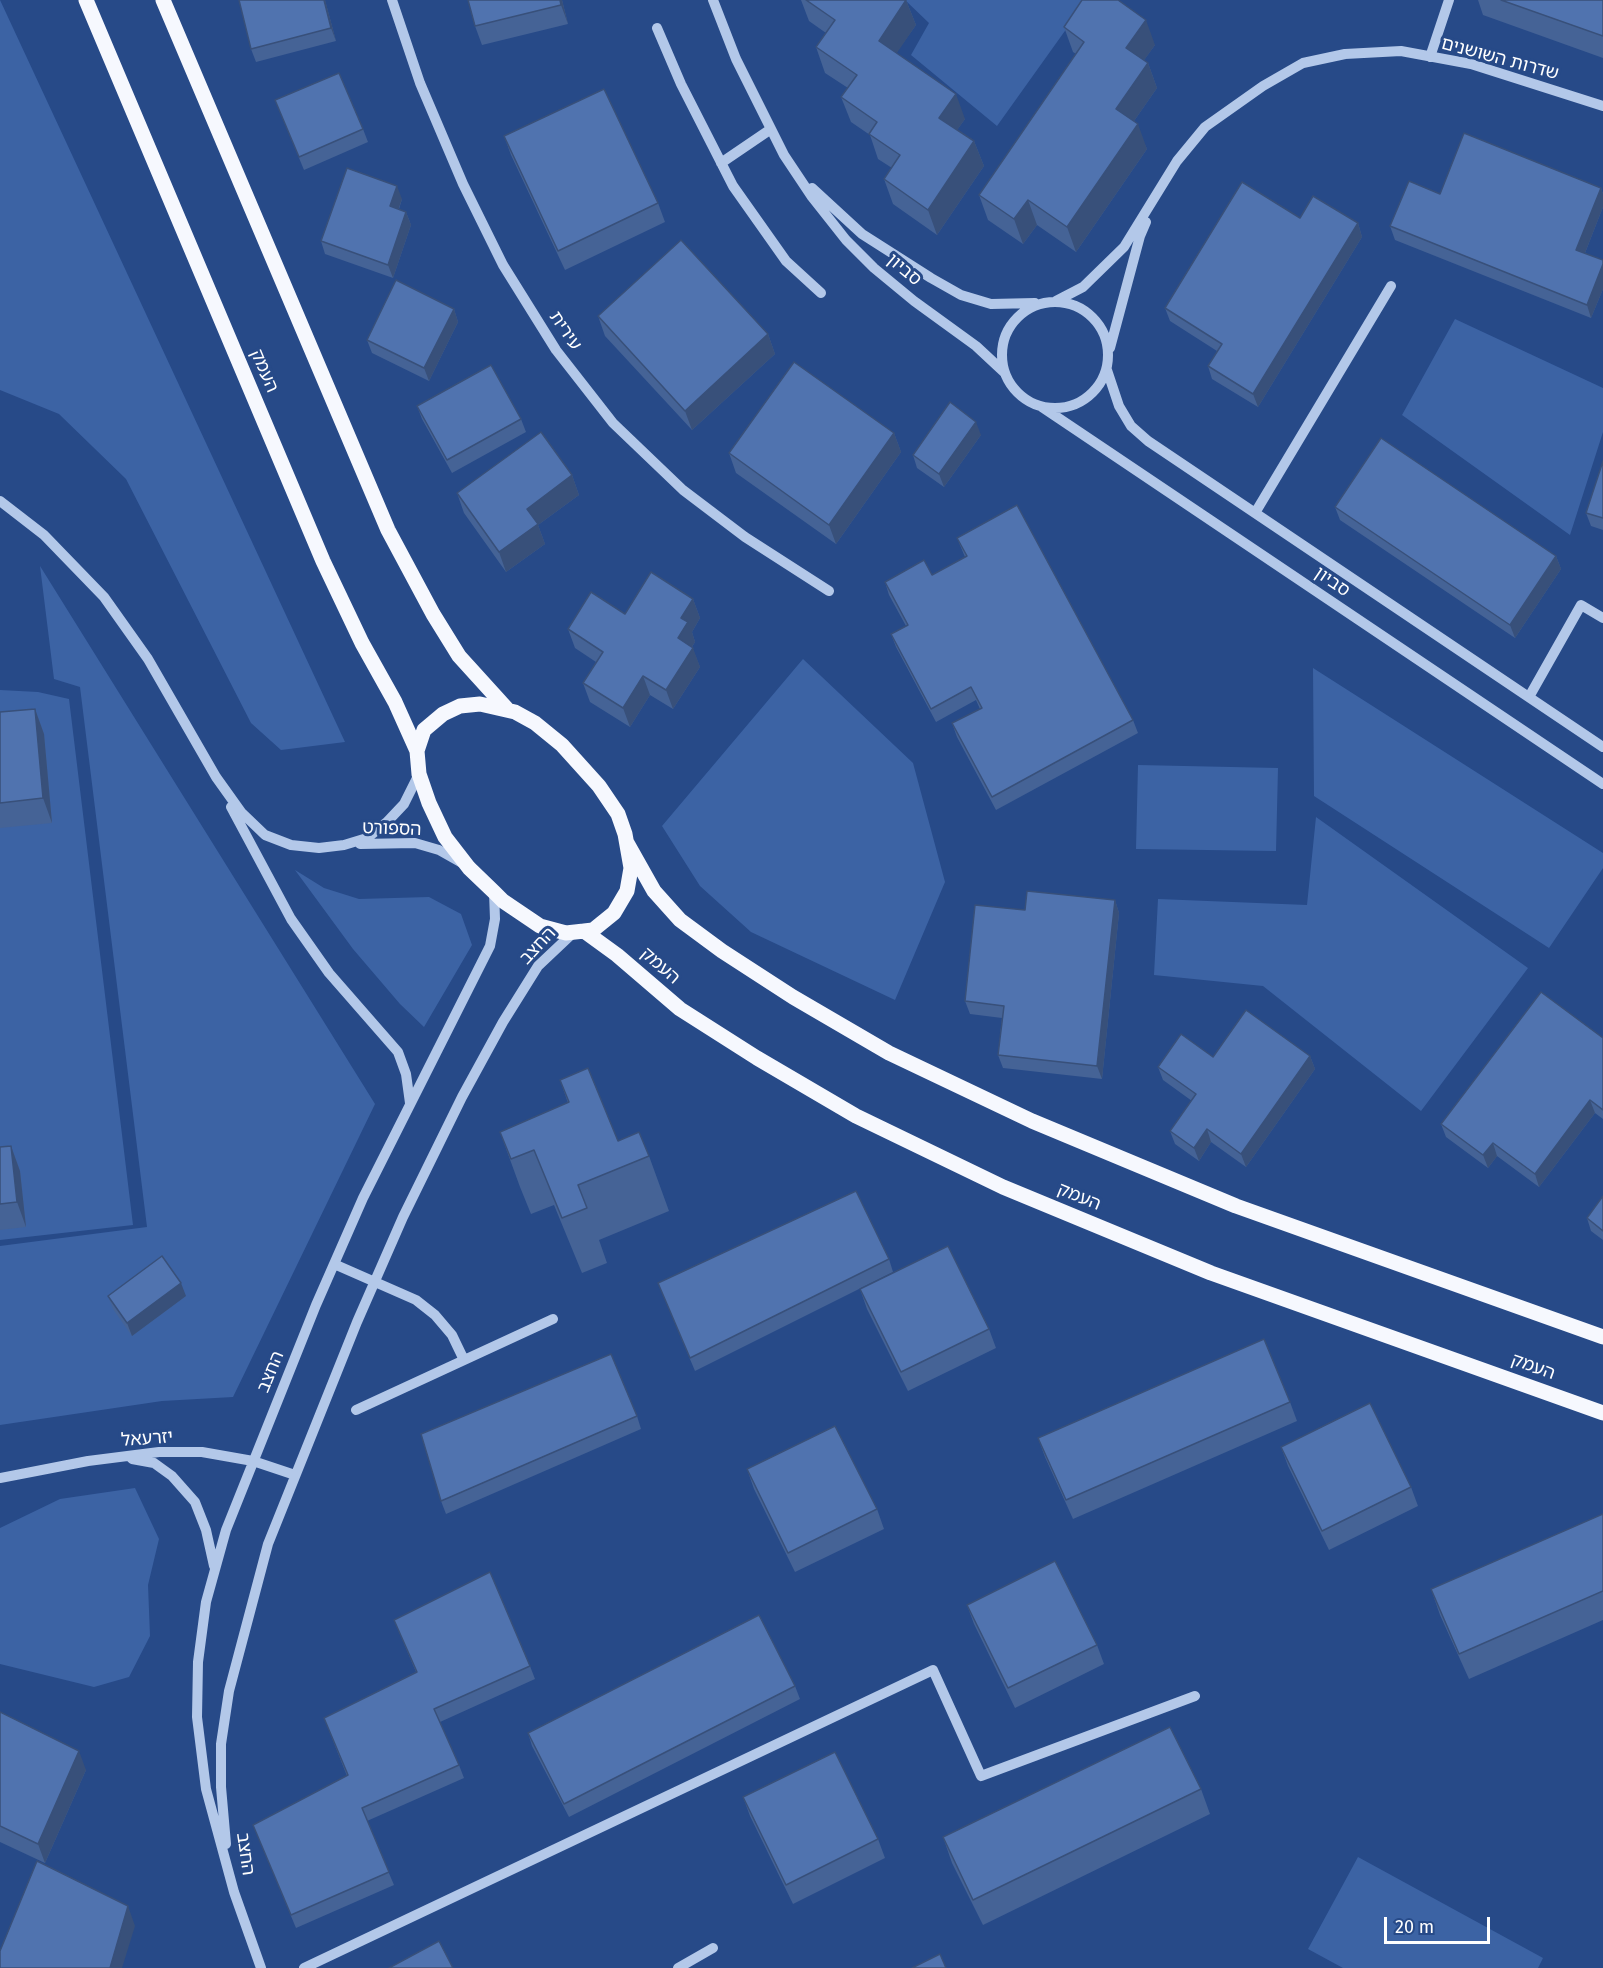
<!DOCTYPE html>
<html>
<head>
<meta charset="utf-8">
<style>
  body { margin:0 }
  #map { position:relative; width:1603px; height:1968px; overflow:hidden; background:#274a88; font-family:"Fira Sans",sans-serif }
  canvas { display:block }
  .scale { position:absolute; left:1384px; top:1917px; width:106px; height:27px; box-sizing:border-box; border:3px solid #fff; border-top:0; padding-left:8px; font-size:18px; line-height:21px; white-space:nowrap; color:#fff; -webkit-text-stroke:4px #274a88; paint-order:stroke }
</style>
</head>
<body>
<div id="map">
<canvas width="1603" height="1968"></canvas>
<div class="scale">20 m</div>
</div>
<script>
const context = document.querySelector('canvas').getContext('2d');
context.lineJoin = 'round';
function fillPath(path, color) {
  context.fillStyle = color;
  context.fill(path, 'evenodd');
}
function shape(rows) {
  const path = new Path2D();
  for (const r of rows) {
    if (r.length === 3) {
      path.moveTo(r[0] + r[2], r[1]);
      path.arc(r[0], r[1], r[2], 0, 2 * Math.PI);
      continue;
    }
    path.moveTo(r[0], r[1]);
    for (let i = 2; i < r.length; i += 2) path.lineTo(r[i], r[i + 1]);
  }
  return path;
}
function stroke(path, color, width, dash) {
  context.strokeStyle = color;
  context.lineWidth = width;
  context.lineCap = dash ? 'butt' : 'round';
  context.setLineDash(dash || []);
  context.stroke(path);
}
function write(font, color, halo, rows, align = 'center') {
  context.font = font + ' "Fira Sans","Noto Sans Hebrew",sans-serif';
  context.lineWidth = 6;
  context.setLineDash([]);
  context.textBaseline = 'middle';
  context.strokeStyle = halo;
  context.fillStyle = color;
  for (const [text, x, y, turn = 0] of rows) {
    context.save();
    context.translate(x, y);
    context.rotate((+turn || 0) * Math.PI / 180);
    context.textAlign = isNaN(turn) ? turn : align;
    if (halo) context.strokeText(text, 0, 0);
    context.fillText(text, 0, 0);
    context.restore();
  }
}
const green = shape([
  [0,0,345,742,281,750,251,723,126,479,59,414,0,390],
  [905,0,1087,0,997,126,911,55,929,23],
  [1455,319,1603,388,1603,432,1570,535,1402,415],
  [40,566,375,1104,233,1397,162,1401,0,1425,0,1246,147,1227,80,687,54,679],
  [803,659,913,763,945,882,895,1000,751,932,700,886,662,826],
  [1313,668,1603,853,1603,868,1549,948,1314,796],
  [0,690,38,692,69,699,133,1225,0,1240],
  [1138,765,1278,768,1276,851,1136,849],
  [1316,817,1528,968,1421,1111,1263,986,1154,975,1158,899,1307,905],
  [295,870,324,888,359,899,429,897,461,914,472,945,424,1027,400,1004,353,949],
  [135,1488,159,1539,148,1585,150,1636,129,1677,94,1687,0,1664,0,1528,60,1499],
  [1358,1857,1543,1958,1538,1968,1343,1968,1308,1949]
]);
const minor = shape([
  [392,0,420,83,463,184,503,265,556,350,613,423,683,490,745,537,829,591],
  [713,0,736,59,784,155,812,197,846,240,874,268,914,301,976,346,1005,373],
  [657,28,681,84,733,186,786,261,821,293],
  [1430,57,1449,0],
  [721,163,771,129],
  [812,188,862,234,931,278,961,295,991,304,1035,303],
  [1056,301,1083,287,1124,247,1177,161,1205,127,1263,86,1303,63,1345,54,1401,51,1471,64,1603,106],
  [1055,355,53],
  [1110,348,1140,236,1146,222],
  [1107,370,1119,406,1131,426,1148,441,1603,747],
  [1042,407,1603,784],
  [0,501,44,535,104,597,148,659,216,777,241,812,265,835,291,845,319,848,344,845,367,838,387,822,404,804,419,774],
  [1255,513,1391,286],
  [1529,697,1581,605,1603,618],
  [231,807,291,919,329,973,398,1052,406,1074,410,1103],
  [360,844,415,843,439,850,462,863],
  [334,1264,416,1300,435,1315,452,1335,464,1360],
  [356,1410,553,1319],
  [132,1459,154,1463,172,1476,195,1502,206,1530,214,1566],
  [0,1478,88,1461,159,1452,202,1452,253,1461,295,1475],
  [226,1844,221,1787,221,1744,229,1691,268,1544,357,1322,403,1217,462,1097,503,1022,538,966,574,932],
  [261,1968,234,1892,206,1789,197,1717,198,1662,206,1602,226,1530,316,1305,363,1198,490,946,495,919,494,892],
  [304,1968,933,1670,981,1776,1195,1696],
  [678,1968,713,1948]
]);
const major = shape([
  [86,0,323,561,362,643,395,702,417,751],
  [163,0,388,530,433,614,459,656,508,710],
  [480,704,515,712,535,723,562,745,599,786,618,814,625,834,631,868,627,891,614,913,593,930,566,933,540,926,503,901,494,892,469,868,445,837,429,803,419,774,417,751,424,730,443,714,460,706,480,704],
  [627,843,654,891,680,920,722,951,793,997,889,1053,1032,1121,1236,1206,1603,1337],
  [584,931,617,955,680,1009,757,1058,856,1116,1003,1187,1211,1273,1603,1413]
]);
const wall = shape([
  [239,0,325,0,336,41,256,62,251,49],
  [562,0,568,24,482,45,475,26],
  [801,0,906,0,916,25,896,53,965,119,957,130,974,141,984,166,937,235,893,204,884,179,892,168,878,159,870,135,851,122,841,97,848,88,825,73,816,47,826,33,809,21],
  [1478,0,1603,0,1603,58,1483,15],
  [1064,27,1155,45,1144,60,1148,63,1157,88,1134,121,1147,149,1076,252,1037,225,1023,244,988,220,979,195,1076,54,1073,52],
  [275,100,363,129,368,142,304,170],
  [504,136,658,203,665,222,565,270,511,155],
  [1601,188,1603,194,1603,207,1585,253,1603,260,1603,289,1591,318,1395,240,1390,226,1440,194],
  [402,199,399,209,406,212,411,225,393,278,325,254,321,241],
  [1300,218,1358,223,1362,237,1258,407,1212,379,1208,366,1217,351,1170,321,1165,308],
  [454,309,458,322,429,381,372,353,367,340],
  [598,316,768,334,775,354,692,430,605,336],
  [417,406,521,419,526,432,452,473,422,419],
  [894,433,901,452,836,544,736,473,729,453],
  [981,435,944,487,917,468,913,455],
  [1603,461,1603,530,1591,526,1586,513],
  [572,475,579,495,538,525,545,544,506,572,464,513,457,493],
  [1335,507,1556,556,1561,569,1515,638,1340,520],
  [957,538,1133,720,1138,733,996,810,957,737,952,723,980,709,976,700,936,722,896,647,891,634,906,626,889,595,885,582,932,575,965,557],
  [693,599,700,618,692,632,695,642,692,647,700,667,673,709,650,695,630,727,590,702,583,683,596,662,575,648,568,629,625,614],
  [35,709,44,734,52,823,0,828,0,712],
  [1115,900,1119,913,1102,1079,1003,1068,998,1055,1002,1018,970,1014,965,1001,1025,910],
  [1603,1038,1603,1119,1595,1113,1539,1187,1497,1156,1488,1168,1446,1137,1441,1124],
  [1310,1056,1315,1069,1246,1167,1211,1142,1199,1161,1175,1144,1170,1131,1192,1101,1163,1080,1158,1067,1213,1057],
  [560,1080,618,1141,649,1156,669,1211,599,1240,607,1263,582,1273,554,1205,531,1214,520,1187,500,1132,568,1103],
  [11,1146,20,1171,26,1227,0,1230,0,1147],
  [1603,1196,1603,1240,1591,1231,1587,1218],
  [889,1259,893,1272,695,1371,658,1283],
  [860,1289,989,1329,996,1348,908,1391,867,1309],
  [108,1296,186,1296,132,1336,113,1309],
  [1290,1402,1297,1421,1073,1519,1045,1457,1038,1438],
  [637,1416,641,1429,446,1514,441,1501],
  [1281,1447,1411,1487,1418,1506,1329,1550,1288,1466],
  [747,1469,877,1509,884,1529,795,1572,754,1489],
  [1603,1514,1603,1620,1469,1679,1440,1615,1431,1589],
  [967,1605,1097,1645,1104,1664,1015,1708,974,1624],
  [394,1620,530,1666,535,1679,440,1722,459,1765,464,1778,367,1821,394,1885,296,1928,253,1825,347,1776,324,1718,416,1672],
  [795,1686,800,1699,569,1817,532,1746,528,1733],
  [0,1712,86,1770,45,1863,0,1842],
  [1201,1789,1210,1814,983,1925,952,1863,943,1837],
  [743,1797,878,1839,885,1858,793,1904,750,1816]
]);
const shadedWall = shape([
  [324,0,325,0,336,41,331,28],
  [560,0,562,0,568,24,561,5],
  [906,0,916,25,888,66,879,41],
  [1146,20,1155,45,1135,73,1126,48],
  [1148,63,1157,88,1125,134,1116,109],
  [956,94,965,119,948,143,939,118],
  [1138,124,1147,149,1076,252,1067,227],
  [974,141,984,166,937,235,928,210],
  [397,186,402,199,395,219,390,206],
  [1601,188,1603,194,1603,207,1581,263,1576,250],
  [1028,200,1037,225,1023,244,1014,219],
  [406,212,411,225,393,278,388,265],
  [1358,223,1362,237,1258,407,1253,394],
  [1603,264,1603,289,1591,318,1587,305],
  [454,309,458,322,429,381,424,368],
  [768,334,775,354,692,430,685,411],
  [976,422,981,435,944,487,939,474],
  [894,433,901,452,836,544,829,525],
  [572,475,579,495,538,525,545,544,506,572,499,552,527,509],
  [1556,556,1561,569,1515,638,1510,625],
  [693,599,700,618,692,632,695,642,685,658,678,638,681,618],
  [693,648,700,667,673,709,666,690],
  [643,676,650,695,630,727,623,708],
  [35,709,44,734,52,823,43,798],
  [1115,900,1119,913,1102,1079,1097,1066],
  [1310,1056,1315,1069,1246,1167,1241,1154],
  [1590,1100,1595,1113,1539,1187,1535,1174],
  [1207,1129,1211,1142,1199,1161,1194,1148],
  [1493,1143,1497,1156,1488,1168,1483,1155],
  [11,1146,20,1171,26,1227,17,1202],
  [181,1283,186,1296,132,1336,127,1323],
  [79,1751,86,1770,45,1863,38,1844],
  [128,1906,135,1926,122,1968,110,1968]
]);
const building = shape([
  [239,0,324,0,331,28,251,49,239,0],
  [468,0,560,0,561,5,475,26,468,0],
  [806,0,906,0,879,41,956,94,939,118,974,141,928,210,884,179,900,155,869,134,877,122,841,97,857,75,816,47,835,20,806,0],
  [1082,0,1118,0,1146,20,1126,48,1148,63,1116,109,1138,124,1067,227,1028,200,1014,219,979,195,1084,42,1064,27,1082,0],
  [1501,0,1603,0,1603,36,1501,0],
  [339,73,363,129,299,157,275,100,339,73],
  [604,89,658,203,558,251,504,136,604,89],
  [1464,133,1601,188,1576,250,1603,260,1603,264,1587,305,1390,226,1409,181,1440,194,1464,133],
  [347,168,397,186,390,206,406,212,388,265,321,241,347,168],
  [1242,182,1300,218,1313,196,1358,223,1253,394,1208,366,1222,344,1165,308,1242,182],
  [681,240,768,334,685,411,598,316,681,240],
  [396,280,454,309,424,368,367,340,396,280],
  [794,362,894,433,829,525,729,453,794,362],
  [491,365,521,419,447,460,417,406,491,365],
  [950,402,976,422,939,474,913,455,950,402],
  [541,432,572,475,527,509,538,524,499,552,457,493,541,432],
  [1381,438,1556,556,1510,625,1335,507,1381,438],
  [1603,461,1603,518,1586,513,1603,461],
  [1017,505,1133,720,992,797,952,723,982,708,971,687,931,709,891,634,908,625,885,582,924,560,932,575,967,556,957,538,1017,505],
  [651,572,693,599,681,618,688,622,678,638,693,648,666,690,643,676,623,708,583,683,603,652,568,629,591,592,625,614,651,572],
  [35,709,43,798,0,803,0,712,35,709],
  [1027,891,1115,900,1097,1066,998,1055,1004,1006,965,1001,975,905,1025,910,1027,891],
  [1541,992,1603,1038,1603,1110,1590,1100,1535,1174,1493,1143,1483,1155,1441,1124,1541,992],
  [1246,1010,1310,1056,1241,1154,1207,1129,1194,1148,1170,1131,1196,1094,1158,1067,1181,1034,1213,1057,1246,1010],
  [588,1068,618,1141,639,1132,649,1156,578,1185,587,1208,562,1218,534,1150,511,1159,500,1132,569,1102,560,1080,588,1068],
  [11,1146,17,1202,0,1204,0,1147,11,1146],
  [856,1191,889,1259,690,1358,658,1283,856,1191],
  [1603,1196,1603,1231,1587,1218,1603,1196],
  [948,1246,989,1329,901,1372,860,1289,948,1246],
  [162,1256,181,1283,127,1323,108,1296,162,1256],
  [1264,1339,1290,1402,1066,1500,1038,1438,1264,1339],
  [611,1354,637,1416,441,1501,421,1434,611,1354],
  [1370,1403,1411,1487,1322,1531,1281,1447,1370,1403],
  [835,1426,877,1509,788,1553,747,1469,835,1426],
  [1603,1514,1603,1591,1459,1654,1431,1589,1603,1514],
  [1055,1561,1097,1645,1008,1688,967,1605,1055,1561],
  [490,1572,530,1666,434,1709,459,1765,362,1808,389,1872,291,1915,253,1825,348,1775,324,1718,417,1672,394,1620,490,1572],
  [759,1615,795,1686,564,1804,528,1733,759,1615],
  [0,1712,79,1751,38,1844,0,1826,0,1712],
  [1170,1727,1201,1789,973,1900,943,1837,1170,1727],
  [835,1752,878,1839,786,1885,743,1797,835,1752],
  [37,1861,128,1906,110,1968,0,1968,0,1951,37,1861],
  [439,1941,453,1968,389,1968,439,1941],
  [940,1954,946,1968,912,1968,940,1954]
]);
const streetNames = [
  ["שדרות השושנים",1500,59,15],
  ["סביון",904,270,40],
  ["עירית",565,331,56],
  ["העמק",264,371,67],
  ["סביון",1332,582,34],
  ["הספורט",392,829,2],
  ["החצב",538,946,-47],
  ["העמק",660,966,41],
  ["העמק",1079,1197,22],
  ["העמק",1533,1367,20],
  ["החצב",271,1372,-68],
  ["יזרעאל",147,1439,-4],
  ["החצב",245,1854,82]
];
fillPath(green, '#3c63a4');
stroke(minor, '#b3c8e9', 10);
stroke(major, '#f6f8fe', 15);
fillPath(wall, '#456396');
fillPath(shadedWall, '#38507a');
fillPath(building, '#5073af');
stroke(building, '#38507a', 1.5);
write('18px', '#fff', '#274a88', streetNames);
</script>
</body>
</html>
